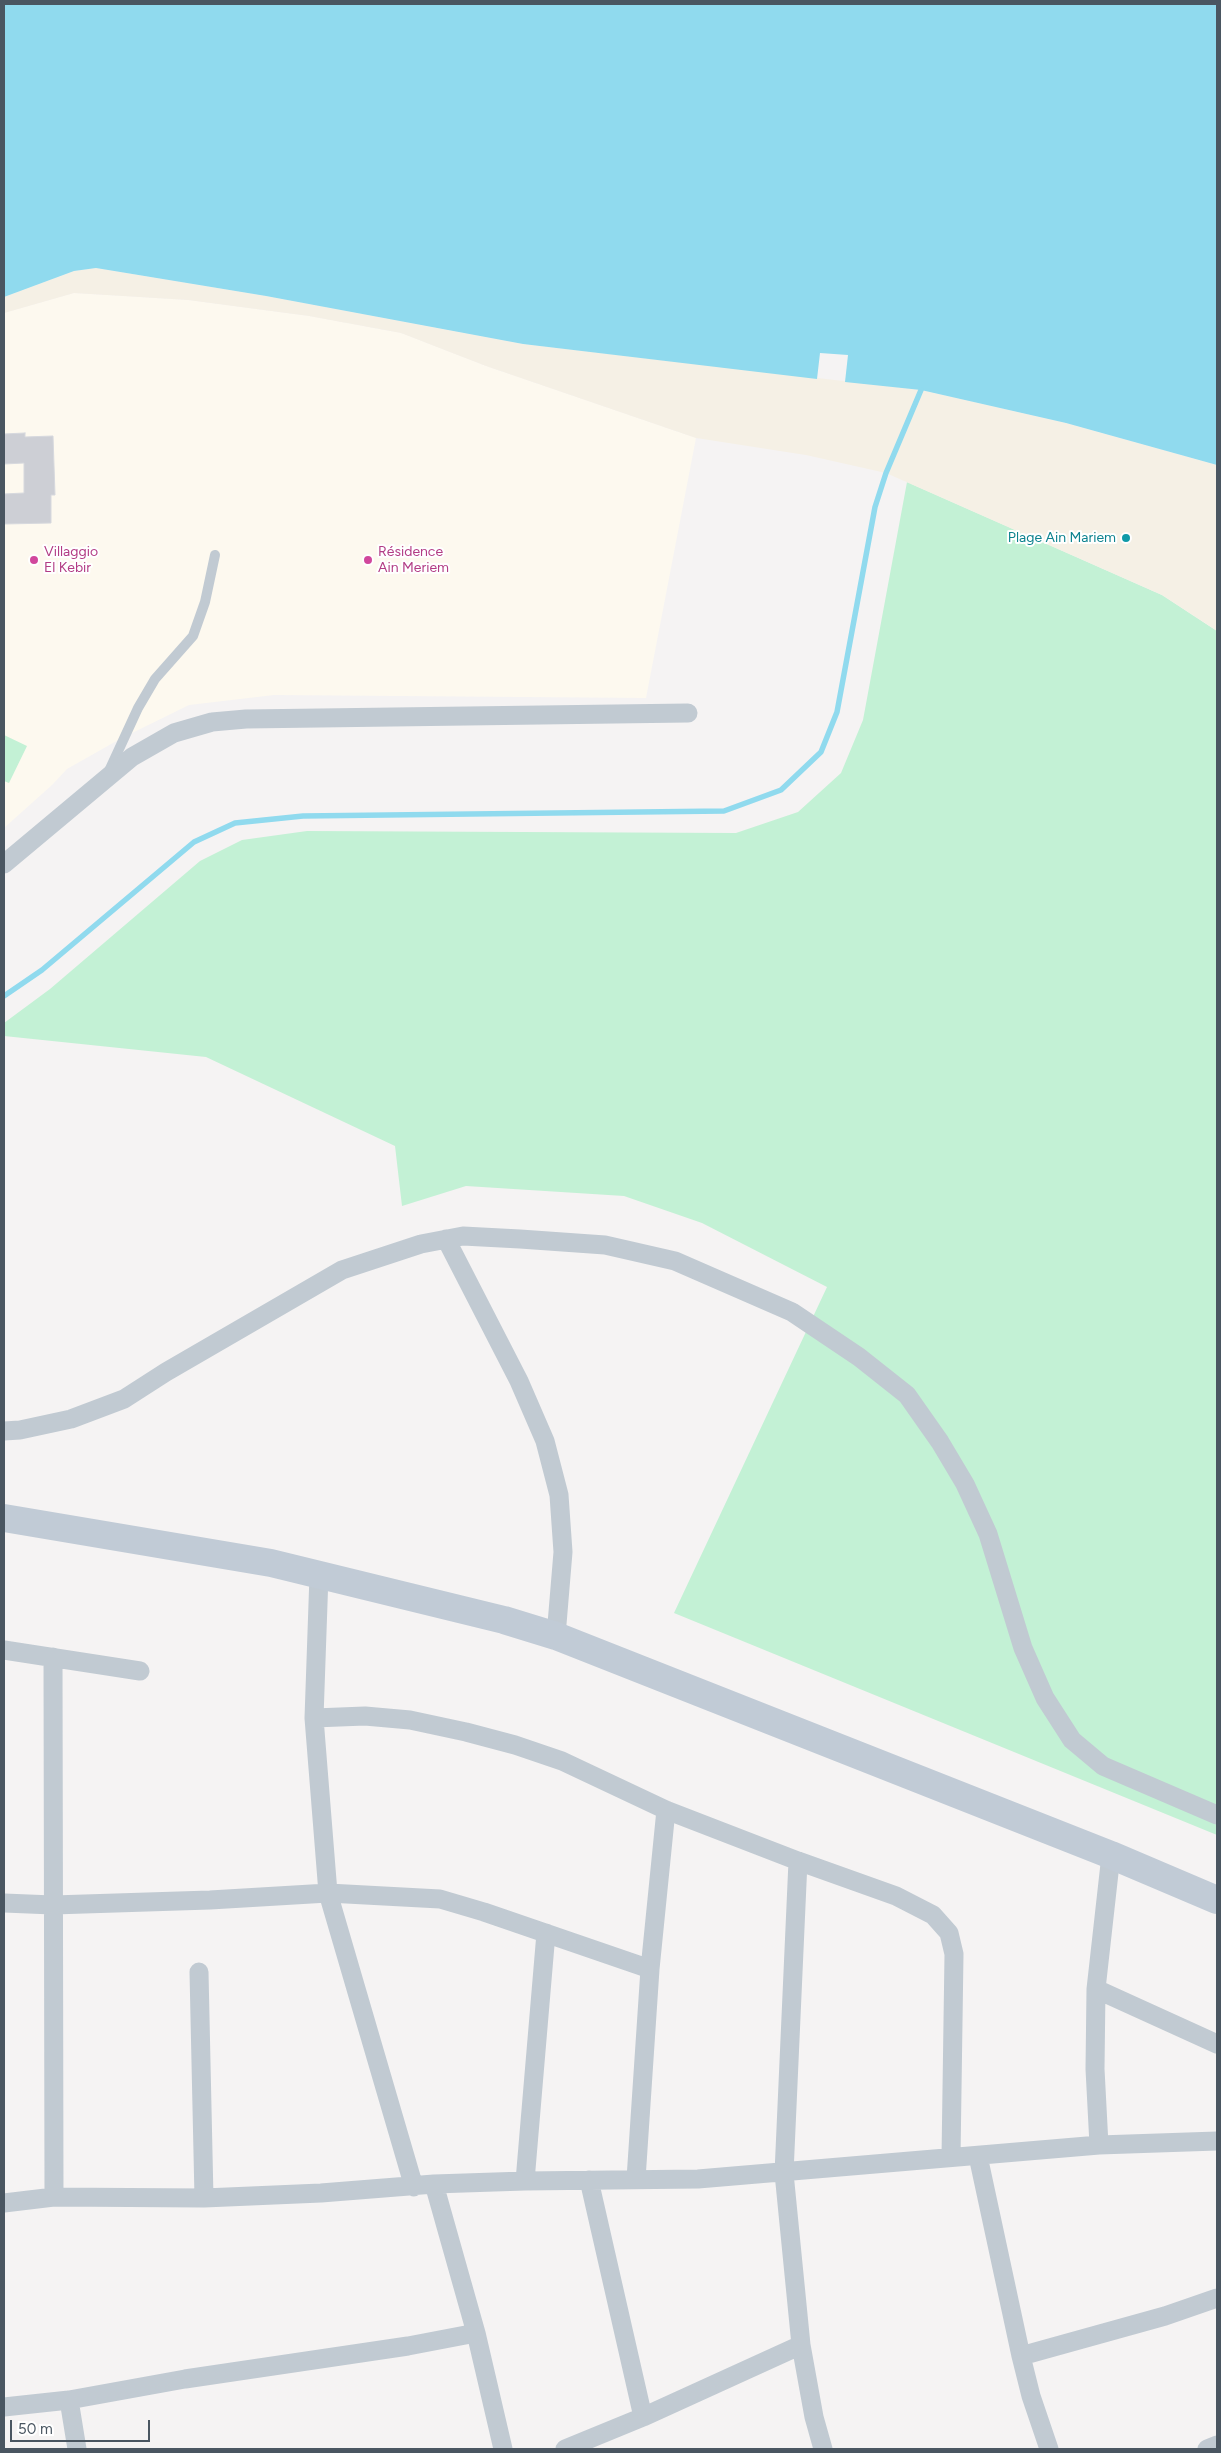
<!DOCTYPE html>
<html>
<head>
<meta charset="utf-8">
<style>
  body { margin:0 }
  #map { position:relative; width:1221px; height:2453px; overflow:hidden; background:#f5f3f3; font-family:Figtree,sans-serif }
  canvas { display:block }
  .frame { position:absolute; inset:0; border:5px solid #4a5661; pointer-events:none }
  .scale { position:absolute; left:10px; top:2420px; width:140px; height:22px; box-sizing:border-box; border:2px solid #4a5661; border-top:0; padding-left:6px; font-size:15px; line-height:18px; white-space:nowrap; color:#4a5661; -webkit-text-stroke:4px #fff; paint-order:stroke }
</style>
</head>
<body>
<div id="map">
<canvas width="1221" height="2453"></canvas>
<div class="frame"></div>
<div class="scale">50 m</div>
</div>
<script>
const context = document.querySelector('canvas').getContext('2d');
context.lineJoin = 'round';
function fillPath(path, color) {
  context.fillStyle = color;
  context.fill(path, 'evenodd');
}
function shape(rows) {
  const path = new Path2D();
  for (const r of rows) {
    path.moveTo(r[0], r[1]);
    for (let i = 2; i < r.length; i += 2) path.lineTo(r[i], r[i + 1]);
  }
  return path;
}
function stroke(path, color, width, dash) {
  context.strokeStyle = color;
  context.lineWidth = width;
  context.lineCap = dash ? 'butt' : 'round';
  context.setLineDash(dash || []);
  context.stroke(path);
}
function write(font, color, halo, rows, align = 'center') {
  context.font = font + ' Figtree,sans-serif';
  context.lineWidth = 4;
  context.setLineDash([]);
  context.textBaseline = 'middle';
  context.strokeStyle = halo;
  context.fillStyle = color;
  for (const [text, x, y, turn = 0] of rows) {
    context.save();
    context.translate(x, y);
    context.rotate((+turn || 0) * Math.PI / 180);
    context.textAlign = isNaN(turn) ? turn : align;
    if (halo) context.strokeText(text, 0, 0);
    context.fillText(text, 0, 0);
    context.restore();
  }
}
const commercial = shape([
  [74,293,188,300,309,316,401,333,486,366,696,438,646,698,274,695,189,705,120,739,67,769,52,785,4,828,4,313]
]);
const green = shape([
  [907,482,1162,595,1217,631,1217,1835,674,1613,827,1287,702,1223,624,1196,466,1186,402,1206,395,1146,206,1057,4,1036,4,1023,50,989,200,861,242,840,307,831,736,833,798,812,841,773,863,720],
  [4,735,27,746,9,783,4,781]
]);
const sand = shape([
  [96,268,266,296,523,344,921,390,1066,423,1217,465,1217,631,1162,595,886,473,806,455,696,438,486,366,401,333,309,316,188,300,74,293,4,313,4,297,74,271]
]);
const water = shape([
  [4,4,1217,4,1217,465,1066,423,921,390,845,382,848,355,820,353,817,379,523,344,266,296,96,268,74,271,4,297]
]);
const stream = shape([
  [4,996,42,970,194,842,235,823,303,816,724,811,781,790,821,752,837,712,875,507,886,473,921,390]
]);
const building = shape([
  [25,433,25,437,53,436,55,495,51,495,51,523,4,524,4,494,24,493,24,463,4,464,4,434,25,433]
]);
const lane = shape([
  [108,773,138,708,155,679,193,636,205,602,215,555]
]);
const street = shape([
  [4,864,132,757,174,733,212,722,246,719,688,713],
  [446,1239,519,1381,545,1441,559,1495,563,1552,556,1636],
  [4,1431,20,1430,71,1419,124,1399,166,1372,342,1270,421,1244,463,1236,520,1239,605,1245,675,1261,792,1312,859,1357,907,1395,940,1442,965,1484,988,1534,1023,1648,1045,1698,1072,1740,1103,1766,1217,1815],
  [319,1575,314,1718,328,1893,414,2187],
  [4,1650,140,1671],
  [53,1657,54,2197],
  [314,1718,365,1716,410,1720,466,1732,515,1745,562,1761,666,1810,798,1861,896,1896,933,1915,949,1933,954,1954,951,2157],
  [798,1861,784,2173,801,2345,814,2417,823,2449],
  [4,1903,53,1905,210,1900,328,1893,440,1899,484,1912,650,1969],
  [199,1972,204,2198],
  [1096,1989,1217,2044],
  [1099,2145,1095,2069,1096,1989,1111,1855],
  [978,2156,1021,2356,1031,2396,1049,2449],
  [636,2179,650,1969,666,1810],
  [589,2180,643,2417],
  [525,2181,546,1933],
  [434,2184,476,2333,503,2449],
  [4,2203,54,2197,204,2198,321,2193,434,2184,525,2181,698,2179,1099,2145,1217,2141],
  [1021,2356,1165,2316,1217,2298],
  [69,2400,77,2449],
  [4,2407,69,2400,185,2379,408,2346,476,2333],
  [565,2449,643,2417,801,2345],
  [1207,2449,1217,2445]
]);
const secondary = shape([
  [4,1518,271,1563,504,1620,556,1636,1111,1855,1217,1900]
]);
const markers = [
  [1126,538,5,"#0f9aa8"],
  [34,560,5,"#d1479c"],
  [368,560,5,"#d1479c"]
];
const cultureNames = [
  ["Plage Ain Mariem",1116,538]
];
const hotelNames = [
  ["Villaggio",44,552],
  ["El Kebir",44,568],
  ["Résidence",378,552],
  ["Ain Meriem",378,568]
];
fillPath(commercial, '#fdf9ef');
fillPath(green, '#c3f1d5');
fillPath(sand, '#f5f0e5');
fillPath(water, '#90daee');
stroke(stream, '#90daee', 5.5);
fillPath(building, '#cdcfd5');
stroke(building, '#d7d9de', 1);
stroke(lane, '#c1cad2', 10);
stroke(street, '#c1cad2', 19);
stroke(secondary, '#c1cbd6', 28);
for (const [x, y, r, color] of markers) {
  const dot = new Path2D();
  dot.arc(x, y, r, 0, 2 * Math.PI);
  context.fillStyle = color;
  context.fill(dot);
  stroke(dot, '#fff', 2);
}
write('14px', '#0d838f', '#fff', cultureNames, 'right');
write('14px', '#b23c85', '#fff', hotelNames, 'left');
</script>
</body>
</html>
